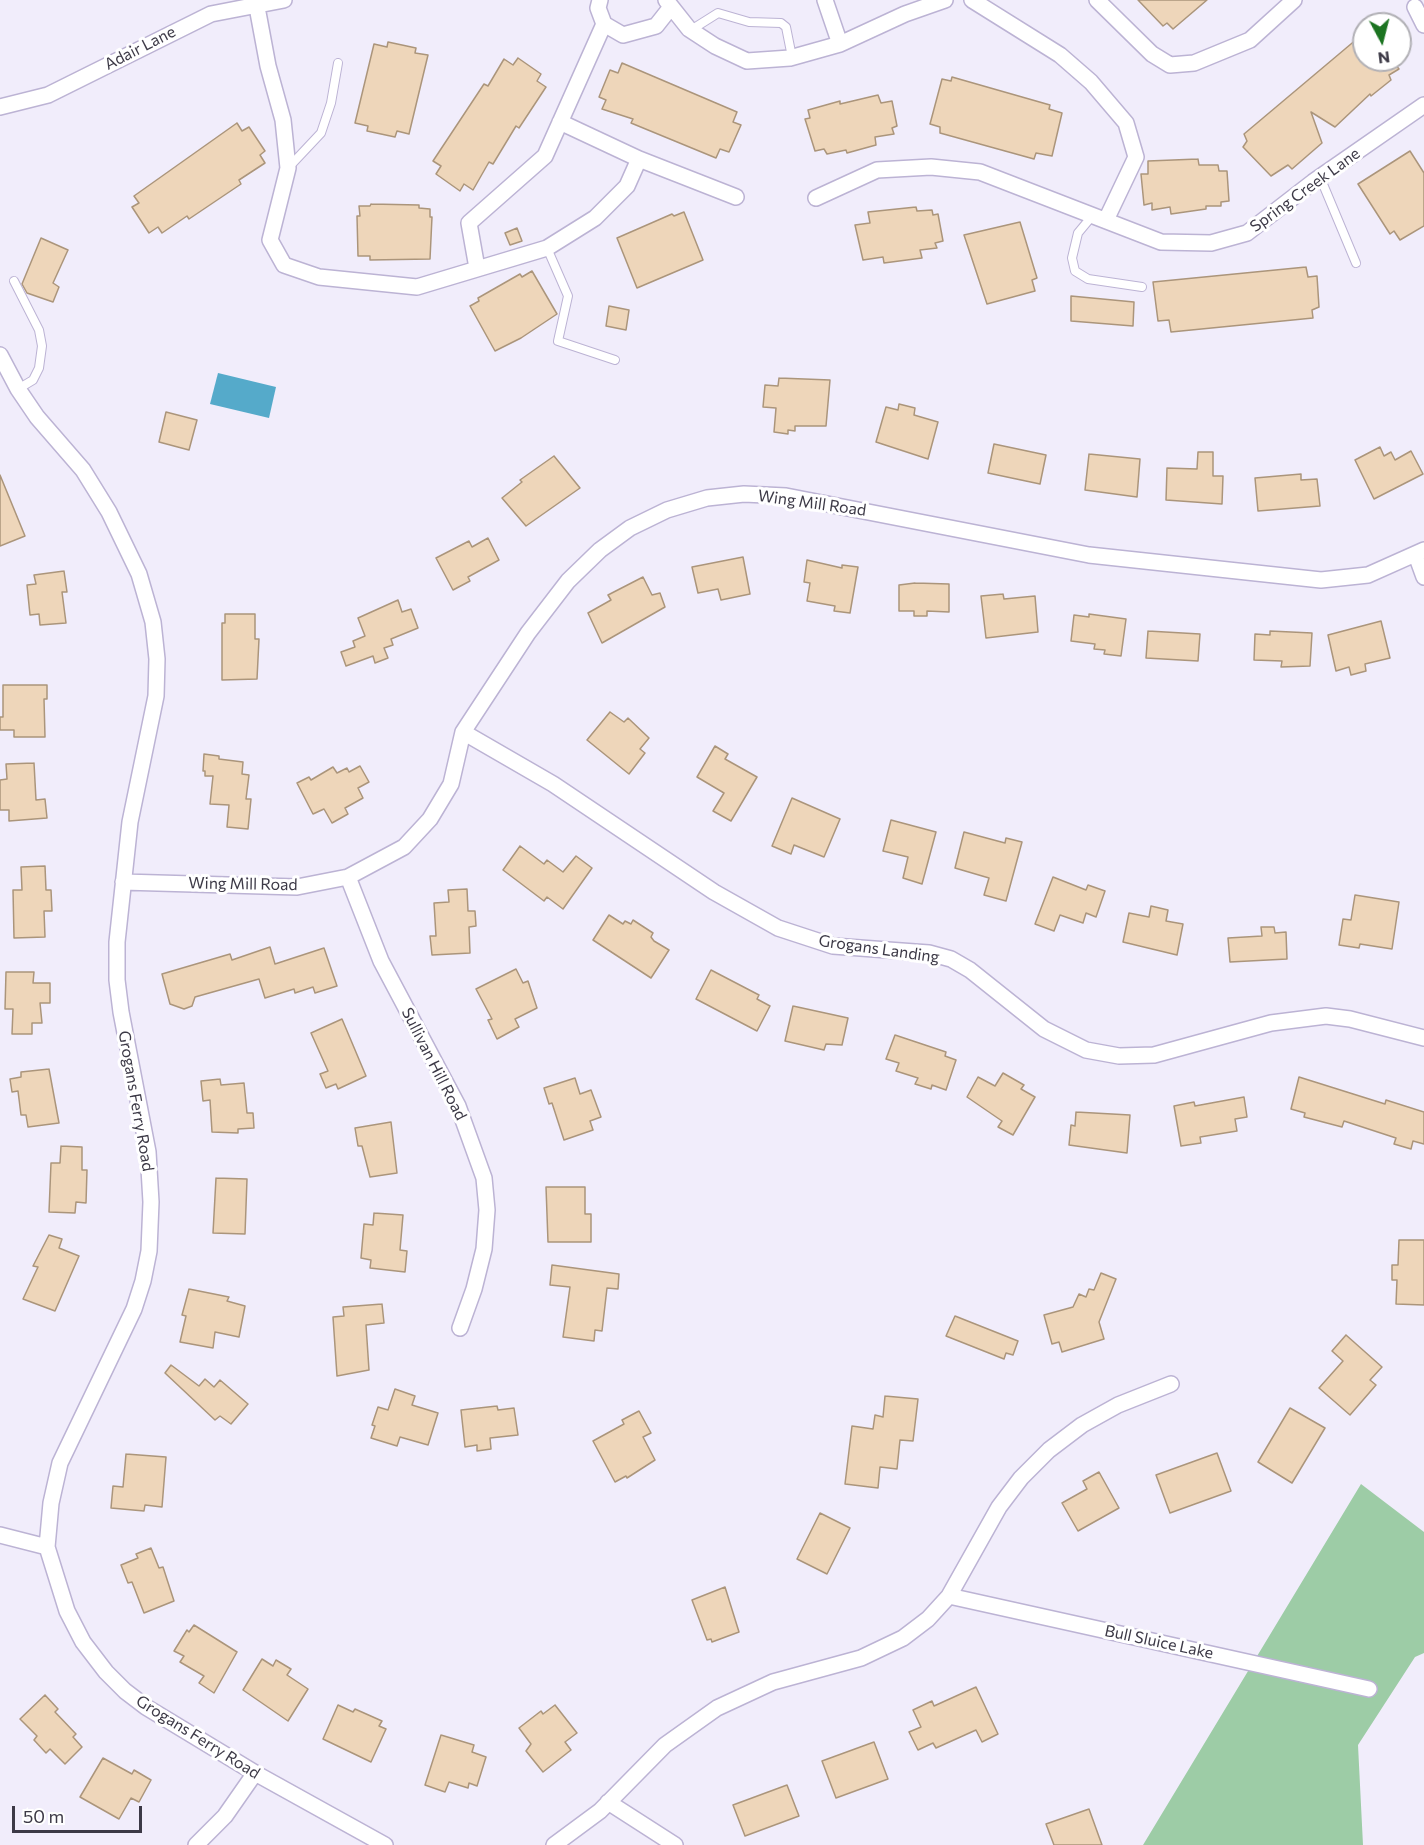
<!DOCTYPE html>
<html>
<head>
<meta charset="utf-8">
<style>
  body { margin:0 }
  #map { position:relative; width:1424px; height:1845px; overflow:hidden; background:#f1edfb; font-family:Commissioner,sans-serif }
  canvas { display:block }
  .north { position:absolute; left:1352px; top:12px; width:60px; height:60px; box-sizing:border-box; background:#fff; border:2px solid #b1b0b5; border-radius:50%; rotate:173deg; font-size:16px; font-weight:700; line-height:24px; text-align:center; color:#3c3946 }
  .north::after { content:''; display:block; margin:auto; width:21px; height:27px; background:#1c7421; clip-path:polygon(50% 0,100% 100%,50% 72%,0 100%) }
  .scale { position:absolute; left:12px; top:1806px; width:130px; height:27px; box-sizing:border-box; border:3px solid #3c3946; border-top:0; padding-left:8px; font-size:18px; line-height:21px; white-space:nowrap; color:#3c3946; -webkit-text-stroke:4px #fff; paint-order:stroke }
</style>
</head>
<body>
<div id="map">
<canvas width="1424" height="1845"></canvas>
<div class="north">N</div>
<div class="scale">50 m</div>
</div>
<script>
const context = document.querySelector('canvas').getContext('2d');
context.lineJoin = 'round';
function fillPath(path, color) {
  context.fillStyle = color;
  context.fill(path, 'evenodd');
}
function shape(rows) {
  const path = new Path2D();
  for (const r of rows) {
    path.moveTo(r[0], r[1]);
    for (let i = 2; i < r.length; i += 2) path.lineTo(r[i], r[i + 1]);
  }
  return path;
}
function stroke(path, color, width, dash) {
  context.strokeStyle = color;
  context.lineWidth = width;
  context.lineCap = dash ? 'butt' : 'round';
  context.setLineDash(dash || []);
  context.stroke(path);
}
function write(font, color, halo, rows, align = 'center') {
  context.font = font + ' Commissioner,sans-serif';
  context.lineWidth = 6;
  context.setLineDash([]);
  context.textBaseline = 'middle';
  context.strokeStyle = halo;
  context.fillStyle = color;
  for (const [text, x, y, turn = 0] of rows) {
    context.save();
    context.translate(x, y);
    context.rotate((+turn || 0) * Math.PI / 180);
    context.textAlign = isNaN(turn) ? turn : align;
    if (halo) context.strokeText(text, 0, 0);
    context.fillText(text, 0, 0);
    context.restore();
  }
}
const green = shape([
  [1361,1484,1424,1532,1424,1653,1415,1657,1358,1745,1363,1845,1143,1845]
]);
const water = shape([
  [218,373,276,387,269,418,210,404]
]);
const building = shape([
  [1138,0,1207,0,1173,29,1167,23,1163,26,1138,0],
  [1364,33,1364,60,1392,60,1399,69,1389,75,1391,80,1371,96,1370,94,1335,127,1311,112,1322,143,1292,169,1288,165,1271,176,1243,147,1247,141,1244,134,1364,33],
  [388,42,416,48,415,53,428,55,409,134,397,131,395,137,367,131,368,126,355,123,374,44,387,47,388,42],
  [518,58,541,74,537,81,546,87,519,128,516,126,493,164,489,162,473,190,464,184,460,191,436,174,441,166,433,161,484,84,488,86,504,59,513,65,518,58],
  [622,63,737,112,733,122,741,125,729,152,720,149,716,158,631,123,633,119,602,109,606,100,599,97,610,70,618,73,622,63],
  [952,77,1050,105,1049,109,1062,113,1052,156,1036,153,1034,159,940,133,940,127,930,124,942,79,951,81,952,77],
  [878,95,881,103,892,101,897,126,892,128,894,134,875,137,876,145,847,153,846,150,827,154,824,149,815,151,805,119,810,118,808,110,840,101,840,104,878,95],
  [237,123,242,131,249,127,265,151,260,155,265,163,239,180,241,184,189,219,187,216,162,233,158,227,149,233,132,207,139,203,134,196,237,123],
  [1410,151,1424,173,1424,226,1400,240,1394,231,1390,234,1358,184,1410,151],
  [1198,159,1199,165,1218,165,1219,171,1227,171,1229,201,1221,202,1221,206,1206,206,1206,209,1171,214,1170,207,1152,210,1152,203,1144,205,1141,174,1148,174,1148,161,1198,159],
  [371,204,419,205,419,208,430,209,430,217,432,217,430,259,370,260,370,256,358,256,357,216,360,216,359,206,370,206,371,204],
  [916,207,917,211,932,210,933,215,938,214,943,241,935,243,937,248,920,250,922,258,884,263,883,257,863,260,855,225,870,223,868,212,916,207],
  [684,212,703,260,637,288,617,238,672,214,674,216,684,212],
  [1020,222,1037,278,1032,280,1035,291,987,304,964,235,1020,222],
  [517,228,522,241,510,245,505,233,517,228],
  [41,238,68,250,53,283,59,287,53,302,27,293,22,284,41,238],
  [1306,267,1308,277,1317,276,1319,307,1312,310,1313,318,1171,332,1169,320,1158,321,1153,282,1306,267],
  [532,271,557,314,521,338,495,351,470,306,479,301,478,298,520,274,522,277,532,271],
  [1071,296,1134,302,1133,326,1071,321,1071,296],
  [609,306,629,310,626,330,606,326,609,306],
  [779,378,830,380,826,426,795,426,795,431,788,430,788,434,774,432,776,408,763,407,765,385,778,386,779,378],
  [899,404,915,408,914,415,938,422,928,459,876,442,886,407,898,410,899,404],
  [166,412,197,420,189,450,159,442,166,412],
  [994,444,1046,455,1040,484,988,473,994,444],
  [1380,447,1384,456,1391,452,1395,460,1411,451,1423,474,1374,499,1355,460,1380,447],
  [1198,452,1213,452,1213,476,1223,476,1222,504,1166,500,1167,468,1197,469,1198,452],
  [1089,454,1140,459,1137,497,1085,490,1089,454],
  [554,456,580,488,526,526,502,498,522,482,520,480,554,456],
  [1301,474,1301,480,1317,479,1320,506,1258,511,1255,478,1301,474],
  [0,475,25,536,0,546,0,475],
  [488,538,499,560,468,577,470,581,453,590,436,558,469,541,472,547,488,538],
  [743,557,750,594,721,600,718,589,698,593,692,567,743,557],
  [807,560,842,568,842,565,858,567,850,613,834,611,835,606,807,601,810,583,804,582,807,560],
  [64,571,67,592,62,592,66,623,40,625,39,614,30,615,27,585,36,584,34,575,64,571],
  [643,577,652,595,660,593,665,607,602,643,588,613,611,600,608,595,643,577],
  [915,583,949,584,949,612,927,611,927,616,914,616,914,611,899,611,899,585,915,583],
  [1003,594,1004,599,1035,596,1038,632,986,638,981,596,1003,594],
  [398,600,402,612,411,609,418,628,391,639,393,645,384,648,388,658,375,663,373,656,346,666,341,652,355,647,353,641,365,636,358,618,398,600],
  [225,614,255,614,255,639,259,639,257,679,222,680,222,623,225,623,225,614],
  [1089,614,1126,619,1121,656,1104,654,1105,650,1094,649,1095,644,1071,641,1074,615,1089,617,1089,614],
  [1381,621,1390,658,1365,664,1366,671,1351,675,1349,667,1336,671,1328,635,1381,621],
  [1148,631,1200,634,1198,661,1146,658,1148,631],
  [1270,631,1312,633,1310,666,1281,667,1282,661,1254,660,1255,634,1270,635,1270,631],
  [3,685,47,685,47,699,44,699,45,737,14,737,14,730,0,730,0,717,3,717,3,685],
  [610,712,624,722,628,718,649,738,640,749,645,753,629,774,587,740,610,712],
  [715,746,728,754,725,759,757,777,731,821,713,811,724,793,697,777,715,746],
  [204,754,219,756,219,759,243,762,242,774,249,775,246,799,251,799,248,829,227,827,229,805,210,804,213,776,205,776,205,771,203,771,204,754],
  [34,763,36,800,45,799,47,818,9,821,9,810,0,810,0,780,7,779,6,764,34,763],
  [360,766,369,782,358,788,363,798,345,808,348,814,332,823,324,809,313,814,297,783,309,777,311,780,333,767,337,773,347,768,349,772,360,766],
  [792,798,840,819,824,857,794,845,791,854,772,846,792,798],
  [891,820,936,832,922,884,903,878,908,857,883,851,891,820],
  [964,832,1005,843,1006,838,1022,842,1006,901,984,895,989,878,955,868,964,832],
  [520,846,544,864,547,860,563,872,576,856,592,868,563,909,547,897,544,901,503,870,520,846],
  [45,866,46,890,51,890,52,911,44,911,45,937,14,938,13,890,22,890,21,867,45,866],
  [1053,877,1086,890,1088,885,1105,891,1096,917,1086,913,1083,923,1060,915,1054,931,1035,924,1053,877],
  [467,889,468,911,475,911,476,926,469,927,470,953,432,955,430,936,436,936,434,903,449,902,448,890,467,889],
  [1355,895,1399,902,1392,949,1360,944,1359,948,1339,945,1343,919,1351,920,1355,895],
  [1151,906,1168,910,1166,921,1183,924,1177,955,1123,942,1129,913,1149,917,1151,906],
  [609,915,623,924,625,921,631,924,633,920,653,933,651,937,654,941,669,950,651,978,593,940,609,915],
  [1261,927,1274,927,1275,933,1286,932,1287,959,1230,962,1228,938,1262,936,1261,927],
  [270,947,275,964,324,948,337,986,315,993,313,987,295,993,294,989,265,998,259,979,195,997,192,1006,184,1009,170,1004,162,974,230,954,232,960,270,947],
  [516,969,523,983,528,981,537,1008,515,1019,519,1027,497,1039,488,1020,492,1019,476,989,516,969],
  [711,970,759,995,757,999,770,1006,757,1031,696,999,711,970],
  [6,972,34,972,33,983,50,983,50,1003,40,1003,42,1023,32,1023,32,1034,12,1034,13,1009,5,1009,6,972],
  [793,1006,848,1018,842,1045,826,1044,824,1050,785,1041,793,1006],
  [342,1019,366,1076,338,1089,336,1084,326,1088,320,1074,328,1071,311,1033,342,1019],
  [895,1035,946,1052,945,1056,956,1060,946,1090,932,1085,931,1089,915,1084,918,1078,896,1071,899,1063,886,1059,895,1035],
  [49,1069,59,1123,28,1127,26,1115,21,1115,18,1091,12,1092,10,1079,21,1077,21,1072,49,1069],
  [1003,1073,1024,1085,1021,1089,1035,1097,1013,1135,998,1127,1002,1121,967,1097,978,1077,995,1086,1003,1073],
  [1299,1077,1385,1104,1386,1100,1424,1112,1424,1144,1413,1141,1411,1149,1394,1144,1396,1138,1344,1121,1342,1127,1304,1117,1305,1113,1291,1109,1299,1077],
  [575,1078,580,1094,591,1090,601,1117,590,1121,593,1130,564,1140,552,1103,549,1104,544,1088,575,1078],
  [220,1079,221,1085,244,1083,247,1113,253,1113,254,1128,238,1129,238,1133,212,1132,210,1100,203,1101,201,1081,220,1079],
  [1244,1097,1247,1117,1235,1119,1237,1131,1200,1137,1201,1143,1181,1146,1174,1106,1194,1102,1195,1106,1244,1097],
  [1076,1112,1130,1115,1127,1153,1069,1145,1071,1125,1075,1126,1076,1112],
  [391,1122,397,1173,370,1177,362,1146,358,1146,355,1128,391,1122],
  [61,1146,82,1147,82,1170,87,1170,86,1203,76,1202,75,1213,49,1212,51,1163,60,1163,61,1146],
  [216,1178,247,1179,245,1234,213,1233,216,1178],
  [546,1187,585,1187,585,1214,591,1214,591,1242,548,1242,546,1187],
  [374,1213,403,1215,400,1250,407,1251,405,1272,370,1268,371,1260,361,1258,364,1224,373,1225,374,1213],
  [49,1235,62,1239,59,1248,79,1256,55,1311,23,1299,38,1267,33,1266,49,1235],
  [1399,1240,1424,1240,1424,1305,1396,1304,1397,1280,1392,1280,1392,1265,1398,1265,1399,1240],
  [552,1265,619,1274,618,1289,607,1288,602,1331,595,1330,594,1341,563,1337,570,1287,550,1285,552,1265],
  [1101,1273,1116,1279,1099,1322,1104,1339,1062,1352,1059,1342,1052,1344,1044,1315,1073,1307,1079,1294,1086,1297,1089,1289,1094,1290,1101,1273],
  [189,1289,229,1297,227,1301,245,1306,239,1337,215,1332,213,1348,180,1342,186,1316,182,1315,189,1289],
  [382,1304,384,1323,366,1325,369,1370,337,1376,333,1317,344,1316,343,1307,382,1304],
  [955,1316,1018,1341,1013,1355,1006,1353,1004,1359,946,1336,955,1316],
  [1346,1335,1382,1367,1370,1380,1376,1385,1350,1415,1319,1388,1343,1361,1332,1351,1346,1335],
  [171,1365,199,1386,205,1379,214,1387,220,1380,248,1404,231,1424,220,1416,215,1420,165,1373,171,1365],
  [395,1389,415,1396,412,1405,438,1413,428,1445,400,1437,397,1446,371,1438,375,1426,372,1425,378,1407,388,1410,395,1389],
  [885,1396,918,1399,913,1441,900,1440,897,1469,880,1467,878,1488,845,1484,852,1426,873,1429,875,1415,883,1417,885,1396],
  [497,1406,498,1410,514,1408,518,1435,490,1438,491,1449,477,1451,477,1445,465,1447,461,1410,497,1406],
  [1290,1408,1325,1428,1292,1483,1258,1462,1290,1408],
  [639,1411,651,1433,643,1437,655,1460,627,1478,626,1476,615,1482,593,1441,624,1424,622,1420,639,1411],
  [1217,1453,1231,1491,1170,1513,1156,1475,1217,1453],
  [126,1454,166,1457,162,1507,145,1505,144,1511,111,1508,113,1486,123,1487,126,1454],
  [1099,1472,1119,1508,1078,1531,1062,1503,1087,1489,1083,1481,1099,1472],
  [820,1513,850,1528,827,1574,797,1559,820,1513],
  [151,1548,159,1568,163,1567,174,1601,144,1613,132,1582,128,1583,121,1565,138,1558,136,1554,151,1548],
  [725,1587,739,1632,712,1642,711,1639,707,1640,692,1600,725,1587],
  [194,1625,237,1652,214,1693,199,1683,204,1676,180,1662,184,1656,174,1651,187,1630,189,1632,194,1625],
  [262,1659,273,1666,276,1660,291,1669,287,1675,308,1689,288,1721,243,1690,262,1659],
  [976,1687,998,1734,982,1742,976,1730,936,1748,933,1743,918,1750,909,1732,921,1727,913,1710,932,1701,934,1706,976,1687],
  [45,1695,58,1709,55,1712,76,1734,73,1737,82,1747,65,1764,50,1749,46,1753,34,1740,37,1736,20,1719,45,1695],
  [338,1705,353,1712,355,1709,382,1721,379,1726,386,1729,371,1762,323,1739,338,1705],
  [555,1705,577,1733,565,1742,571,1750,543,1772,526,1751,531,1744,519,1728,541,1711,543,1714,555,1705],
  [441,1735,474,1745,472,1752,486,1757,477,1786,469,1783,468,1788,449,1782,445,1792,425,1785,441,1735],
  [874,1742,888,1779,836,1798,822,1761,874,1742],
  [103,1758,132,1774,134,1770,151,1780,139,1802,131,1798,119,1819,80,1797,103,1758],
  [787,1785,799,1816,745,1836,733,1805,787,1785],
  [1089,1809,1102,1845,1054,1845,1046,1824,1089,1809]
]);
const service = shape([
  [691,30,718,13,749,22,781,23,786,27,792,57],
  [289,167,321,133,331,103,338,63],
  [1320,177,1356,263],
  [1093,215,1078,233,1072,258,1075,271,1088,279,1142,287],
  [547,248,568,296,558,341,615,360],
  [14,281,39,330,42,346,39,368,33,380,18,389]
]);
const minor = shape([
  [600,0,598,8,604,24,623,35,656,26,671,7],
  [666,0,689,29,715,46,747,61,790,58,840,44,905,14,945,0],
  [825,0,840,44],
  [972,0,1060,55,1091,82,1126,123,1136,157,1106,220],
  [1097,0,1152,54,1170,65,1194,63,1250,40,1294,0],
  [257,7,268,66,283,120,288,168,270,240,284,265,319,277,417,287,547,248,595,218,627,186,639,159],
  [1415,7,1424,25],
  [0,107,48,95,211,14,284,0],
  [560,122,639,159,736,197],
  [816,198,877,170,931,167,980,172,1161,242,1211,243,1247,233,1313,182,1424,105],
  [477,268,469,223,545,156,604,24],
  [0,355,18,389,37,417,83,470,109,512,139,574,153,622,157,659,156,696,130,822,117,942,117,980,121,1012,148,1152,151,1202,149,1251,143,1281,134,1309,60,1463,51,1503,47,1547,67,1611,83,1642,106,1672,125,1691,146,1707,255,1773,385,1845],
  [1416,555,1424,577],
  [463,732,553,784,714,892,778,928,833,946,929,953,951,959,970,970,1044,1029,1086,1050,1119,1056,1154,1055,1271,1023,1326,1016,1350,1019,1424,1038],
  [348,877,381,961,458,1106,484,1178,487,1210,484,1249,474,1289,460,1328],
  [123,882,297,887,348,877,404,847,430,819,451,784,463,732,528,633,568,581,600,550,630,528,667,510,707,498,744,494,786,496,1089,555,1321,580,1368,575,1424,550],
  [0,1535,47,1547],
  [949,1596,1369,1689],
  [608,1802,675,1845],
  [196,1845,225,1816,255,1773],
  [554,1845,600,1811,665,1745,717,1708,773,1682,861,1658,903,1638,928,1619,949,1596,999,1507,1021,1478,1049,1450,1082,1425,1118,1405,1171,1384]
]);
const streetNames = [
  ["Adair Lane",140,48,-27],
  ["Spring Creek Lane",1305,190,-36],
  ["Wing Mill Road",812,503,8],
  ["Wing Mill Road",243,884,1],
  ["Grogans Landing",879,949,8],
  ["Sullivan Hill Road",434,1064,63],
  ["Grogans Ferry Road",136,1101,80],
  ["Bull Sluice Lake",1159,1642,12],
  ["Grogans Ferry Road",198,1737,32]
];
fillPath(green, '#9dcca6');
fillPath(water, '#55aaca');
fillPath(building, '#eed6ba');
stroke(building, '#ab957b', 1.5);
stroke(service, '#bcb3d4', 10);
stroke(minor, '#bcb3d4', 18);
stroke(service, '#fff', 8);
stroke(minor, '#fff', 15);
write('16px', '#3c3946', '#fff', streetNames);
</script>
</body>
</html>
